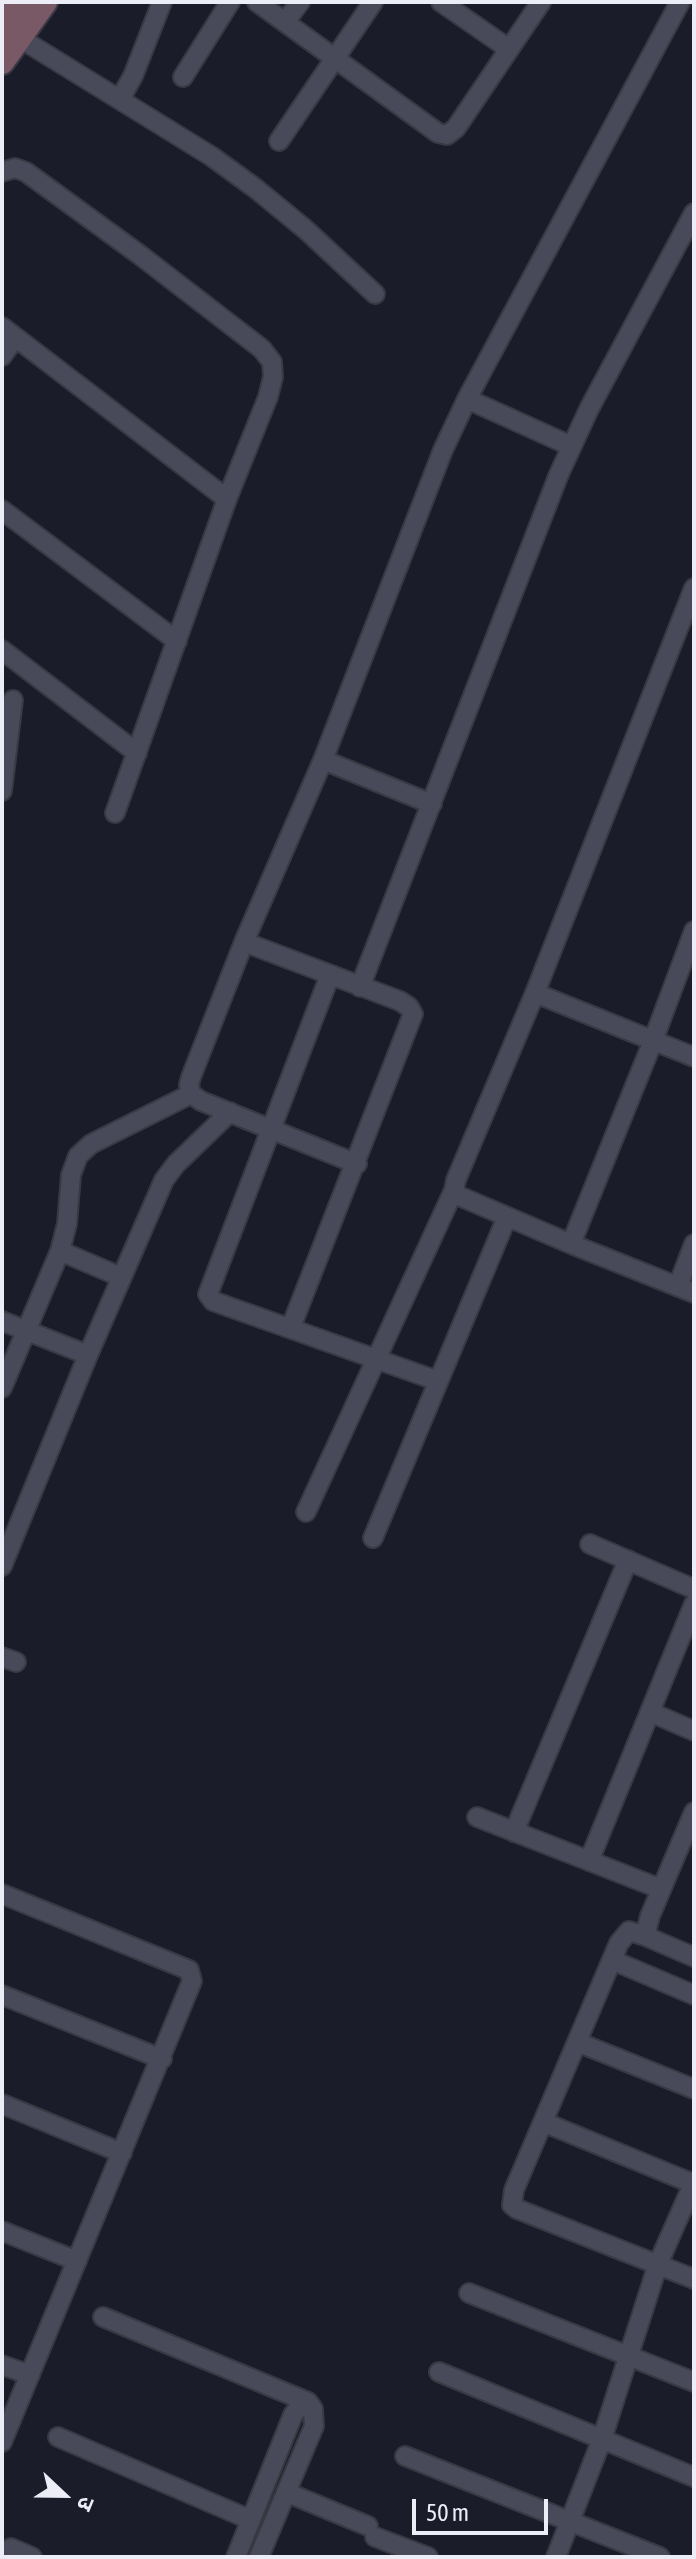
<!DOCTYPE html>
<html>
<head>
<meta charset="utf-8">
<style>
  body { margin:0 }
  #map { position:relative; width:696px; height:2559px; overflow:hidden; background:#1a1c29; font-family:"Asap Condensed","Noto Sans Devanagari",sans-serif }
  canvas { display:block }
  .frame { position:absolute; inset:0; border:4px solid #ecedf7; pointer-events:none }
  .north { position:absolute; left:24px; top:2455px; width:80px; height:80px; -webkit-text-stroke:6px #1a1c29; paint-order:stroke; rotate:112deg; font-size:22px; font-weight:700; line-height:32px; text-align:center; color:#ecedf7 }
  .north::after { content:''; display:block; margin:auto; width:28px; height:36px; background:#ecedf7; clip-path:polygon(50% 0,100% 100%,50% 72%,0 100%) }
  .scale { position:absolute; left:412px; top:2499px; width:136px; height:36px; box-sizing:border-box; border:4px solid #ecedf7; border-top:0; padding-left:10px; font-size:24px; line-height:28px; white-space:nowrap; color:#ecedf7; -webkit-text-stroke:6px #1a1c29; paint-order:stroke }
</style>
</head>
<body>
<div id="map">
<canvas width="696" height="2559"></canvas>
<div class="frame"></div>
<div class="north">उ</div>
<div class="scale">50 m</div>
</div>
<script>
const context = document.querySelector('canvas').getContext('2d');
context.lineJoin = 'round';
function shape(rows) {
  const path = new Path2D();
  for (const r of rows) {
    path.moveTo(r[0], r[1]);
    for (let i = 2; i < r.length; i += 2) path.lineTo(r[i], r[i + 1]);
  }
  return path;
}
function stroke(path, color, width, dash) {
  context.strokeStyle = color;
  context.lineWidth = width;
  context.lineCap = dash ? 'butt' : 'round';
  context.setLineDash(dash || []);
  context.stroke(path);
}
const street = shape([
  [257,2,438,133,447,135,456,128,541,2],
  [441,2,509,49],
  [285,22,300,2],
  [18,37,211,156,255,188,305,229,375,294],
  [183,77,230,2],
  [120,99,133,76,162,2],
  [279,141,373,2],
  [2,172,15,168,26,172,140,255,262,349,272,362,273,377,268,397,227,499,115,813],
  [2,327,227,499],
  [2,356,15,338],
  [467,399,571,446],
  [2,510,177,641],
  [694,588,535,993,456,1180,454,1190,459,1196,571,1244,694,1293],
  [2,650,137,753],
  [323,760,432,804],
  [2,791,13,700],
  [244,942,400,1001,409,1007,413,1014,291,1327],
  [330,975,208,1294,213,1301,221,1304,438,1381],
  [360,987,559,474,589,409,694,213],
  [535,993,694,1057],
  [357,1164,201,1101,191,1094,189,1085,191,1077,244,942,323,760,443,450,467,399,680,2],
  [571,1244,653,1041,694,931],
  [60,1251,121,1277],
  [678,1286,694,1244],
  [2,1321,88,1355],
  [2,1388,60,1251,67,1224,71,1175,78,1156,91,1144,191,1094],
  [306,1512,454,1190],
  [373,1538,507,1217],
  [590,1544,694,1589],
  [2,1566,88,1355,164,1180,176,1164,230,1112],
  [2,1657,16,1662],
  [650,1712,694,1731],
  [694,1812,650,1916,645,1936,694,1957],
  [477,1817,661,1889],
  [514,1832,628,1560],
  [589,1861,694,1604],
  [2,1894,189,1970,192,1981,2,2442],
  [645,1936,629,1931,619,1943,514,2190,512,2205,517,2209,694,2279],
  [612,1960,694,1995],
  [2,1995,162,2059],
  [577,2042,694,2089],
  [2,2104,122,2153],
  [543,2122,694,2184],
  [2,2231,77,2261],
  [469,2293,694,2382],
  [103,2317,308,2402,313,2409,314,2426,259,2557],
  [2,2365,30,2375],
  [439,2372,694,2477],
  [58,2437,251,2520],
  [405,2456,660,2557],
  [288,2493,368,2526],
  [375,2537,428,2557],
  [11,2548,32,2557],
  [236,2557,293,2415,298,2408,308,2402],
  [556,2557,602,2439,658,2264,694,2182]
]);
const secondary = shape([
  [2,27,21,2],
  [2,62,45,2]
]);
stroke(street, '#393944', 22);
stroke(secondary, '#393944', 28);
stroke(street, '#484a59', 18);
stroke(secondary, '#7a5966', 24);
</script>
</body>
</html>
